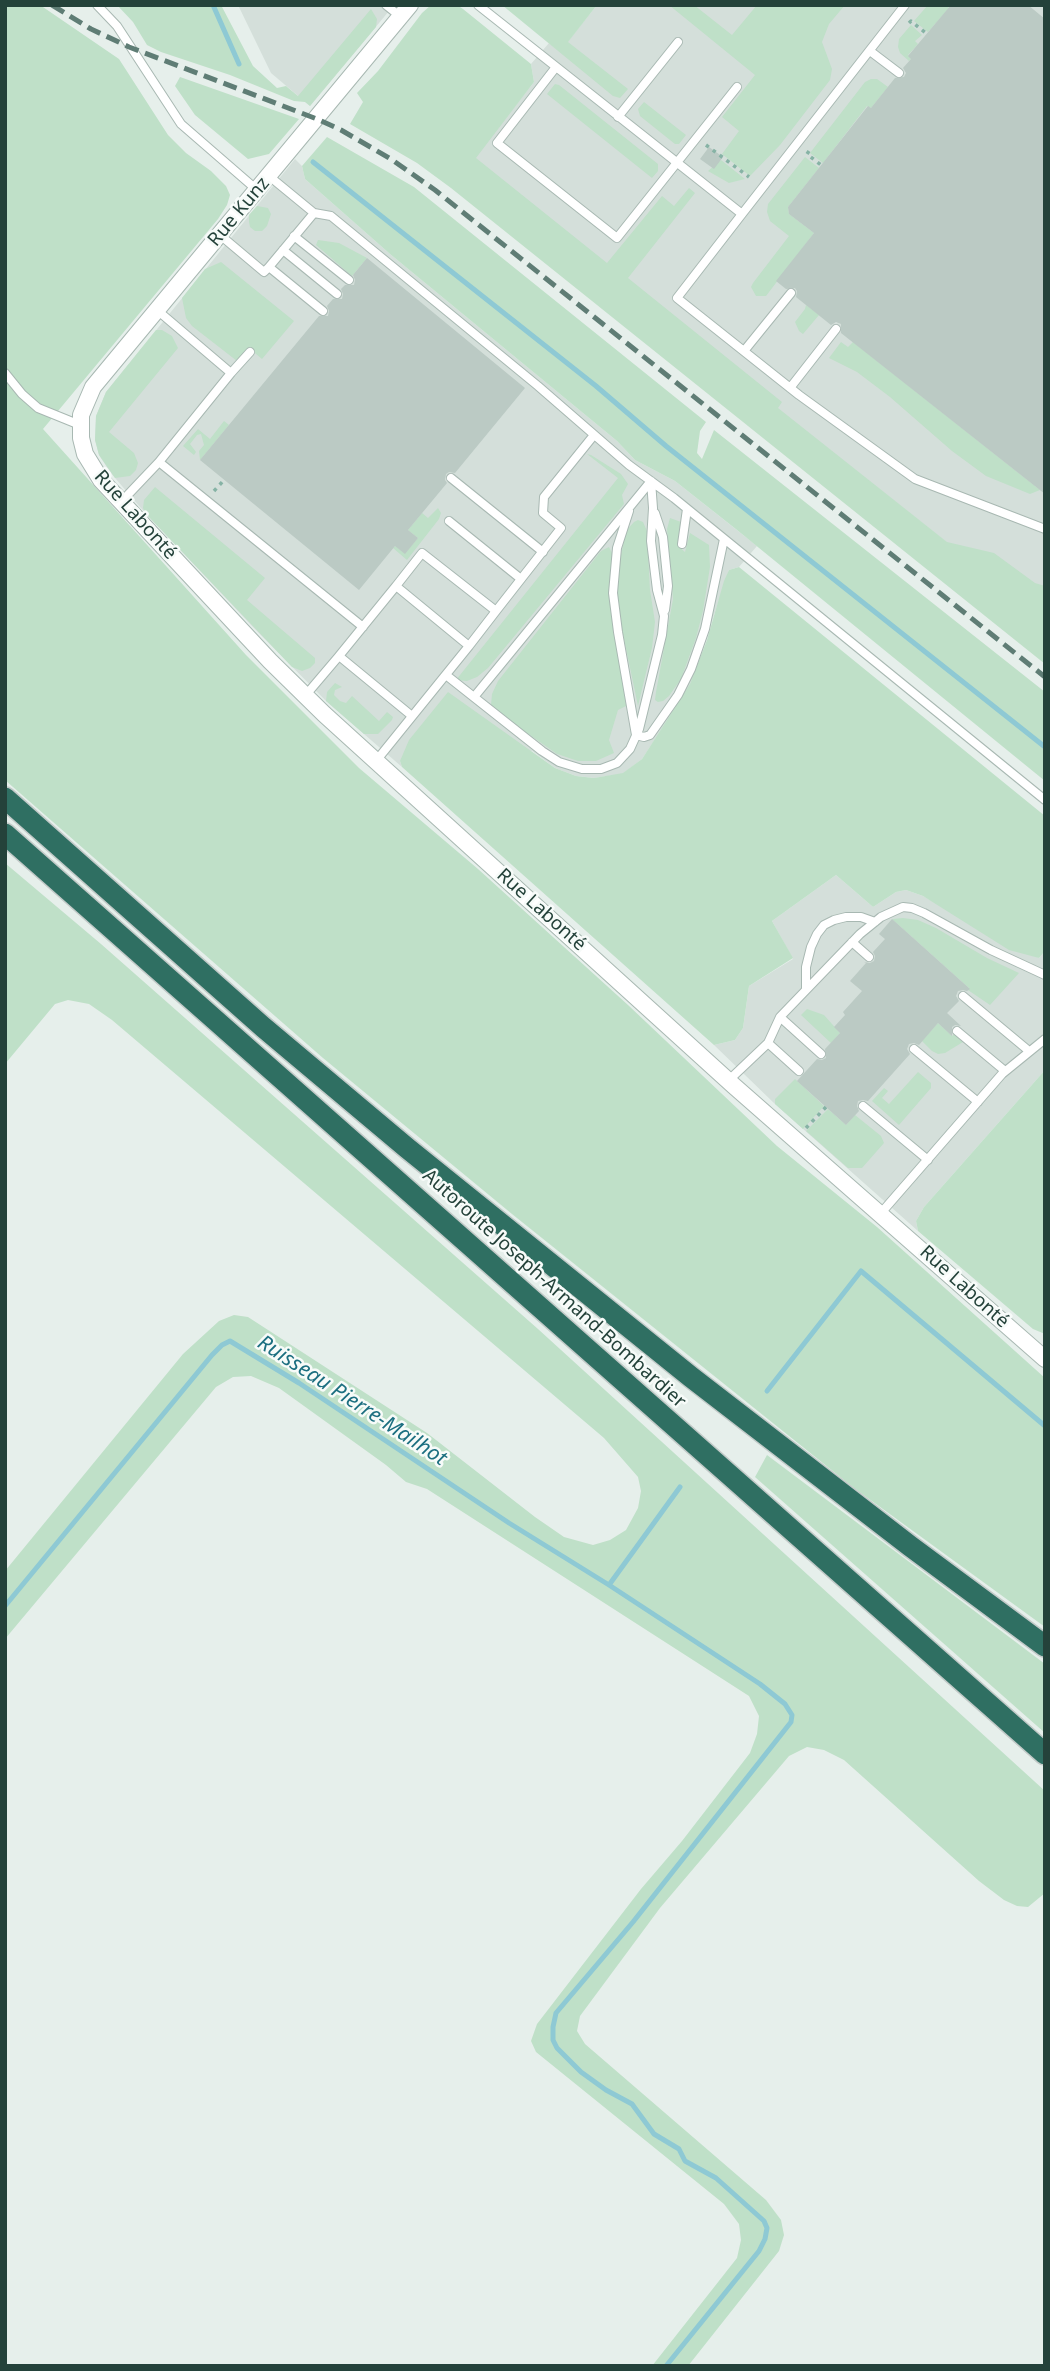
<!DOCTYPE html>
<html>
<head>
<meta charset="utf-8">
<style>
  body { margin:0 }
  #map { position:relative; width:1050px; height:2371px; overflow:hidden; background:#e6efeb; font-family:"Noto Sans",sans-serif }
  canvas { display:block }
  .frame { position:absolute; inset:0; border:7px solid #24423a; pointer-events:none }
</style>
</head>
<body>
<div id="map">
<canvas width="1050" height="2371"></canvas>
<div class="frame"></div>
</div>
<script>
const context = document.querySelector('canvas').getContext('2d');
context.lineJoin = 'round';
function fillPath(path, color) {
  context.fillStyle = color;
  context.fill(path, 'evenodd');
}
function shape(rows) {
  const path = new Path2D();
  for (const r of rows) {
    path.moveTo(r[0], r[1]);
    for (let i = 2; i < r.length; i += 2) path.lineTo(r[i], r[i + 1]);
  }
  return path;
}
function stroke(path, color, width, dash) {
  context.strokeStyle = color;
  context.lineWidth = width;
  context.lineCap = dash ? 'butt' : 'round';
  context.setLineDash(dash || []);
  context.stroke(path);
}
function write(font, color, halo, rows, align = 'center') {
  context.font = font + ' "Noto Sans",sans-serif';
  context.lineWidth = 5;
  context.setLineDash([]);
  context.textBaseline = 'middle';
  context.strokeStyle = halo;
  context.fillStyle = color;
  for (const [text, x, y, turn = 0] of rows) {
    context.save();
    context.translate(x, y);
    context.rotate((+turn || 0) * Math.PI / 180);
    context.textAlign = isNaN(turn) ? turn : align;
    if (halo) context.strokeText(text, 0, 0);
    context.fillText(text, 0, 0);
    context.restore();
  }
}
const built = shape([
  [238,5,394,5,310,106,271,73],
  [597,5,1045,5,1045,620,468,165,534,82,531,64,549,43,560,51],
  [295,159,302,166,305,179,390,254,617,441,635,460,675,481,757,546,739,567,729,570,691,684,642,759,623,774,594,778,576,776,555,768,532,751,400,761,402,767,326,701,250,624,140,507,110,472,99,455,95,440,96,416,106,392],
  [836,875,873,907,896,892,906,890,923,896,1039,958,1045,951,1045,1070,924,1207,916,1221,918,1231,775,1104,714,1045,735,1040,743,1028,749,986,793,959,772,921]
]);
const green = shape([
  [5,5,40,5,119,59,168,135,186,153,211,171,226,186,230,195,227,205,218,219,43,429,246,655,359,768,478,869,628,1005,777,1146,877,1227,1045,1378,1045,1627,854,1488,512,1214,323,1058,5,780],
  [117,5,221,5,253,66,277,88,286,86,298,96,371,9,377,19,376,27,310,106,305,102,294,101,230,75,161,52,147,45,133,22],
  [431,5,457,5,463,9,531,64,534,82,476,158,607,263,662,196,674,206,689,188,695,193,628,278,782,402,778,408,947,542,994,553,1035,583,1045,586,1045,664,451,188,417,163,350,124,363,102,357,93,378,71,422,13],
  [502,5,597,5,568,42,628,89,620,98,613,96],
  [669,5,694,5,732,35,757,5,845,5,829,24,822,42,832,69,830,80,780,145,750,176,722,154,739,131,722,117,755,75],
  [928,5,946,5,949,8,928,32,914,21],
  [911,25,922,35,915,41,918,44,908,55,911,59,909,61,900,53,898,47,899,39],
  [180,77,299,119,269,154,248,159,195,115,175,86],
  [871,79,877,79,888,87,871,108,867,106,823,163,810,153,865,82],
  [555,84,559,85,658,164,658,171,652,178,547,94],
  [644,102,686,135,679,144,675,144,640,116,638,109],
  [327,137,414,187,706,422,700,431,697,453,702,459,714,430,1045,692,1045,781,737,530,675,481,635,460,617,441,390,254,305,179,302,166],
  [805,157,819,168,788,207,789,214,814,233,766,296,756,296,751,287,753,283,789,236,770,221,767,212,768,204],
  [721,160,745,179,729,183,708,171],
  [257,206,268,208,271,214,267,226,262,231,255,231,250,227,249,222,249,215],
  [318,240,339,243,367,258,352,276,316,245],
  [221,262,294,321,262,359,249,348,237,361,192,326,186,318,182,298,205,269],
  [806,305,819,315,803,334,799,331,795,322,805,309],
  [156,330,162,330,172,336,178,348,109,432,134,453,138,463,136,470,130,476,115,478,99,455,95,440,96,416,106,392],
  [841,342,848,347,853,342,1040,490,1030,494,986,476,952,451,890,397,857,372,829,358],
  [224,421,229,425,200,460,199,451,204,445,201,434,197,435,190,444,196,452,194,455,183,446,198,429,210,439],
  [587,454,591,455,621,474,628,484,622,495,624,504,488,668,477,677,467,681,456,680,618,478],
  [155,487,265,578,247,600,315,658,315,663,310,668,302,671,292,667,145,513,143,508,144,500],
  [438,508,441,513,439,519,407,560,393,548,395,546,405,553,418,538,408,530,422,513,428,518],
  [670,518,681,522,679,547,685,552,690,533,709,545,710,567,703,611,696,638,681,679,669,696,663,701,658,702,655,700,656,692,673,599,667,529],
  [638,520,643,522,647,531,650,590,655,622,652,648,638,706,616,601,619,565,626,531,634,522],
  [609,547,612,553,611,599,626,706,618,710,609,740,614,753,596,761,578,761,557,754,524,731,491,705,492,694,498,681,601,551],
  [739,567,1045,816,1045,951,1039,958,1009,950,923,896,906,890,896,892,873,907,836,875,772,921,793,958,749,986,743,1028,735,1040,714,1045,402,767,400,761,409,740,448,692,555,768,576,776,594,778,623,773,642,759,690,684,707,640,724,581,729,570],
  [335,683,342,687,335,690,334,695,340,701,346,703,352,696,379,721,387,712,393,717,392,720,378,734,364,734,326,701,327,692],
  [5,863,101,944,538,1329,1045,1791,1045,1893,1028,1907,1017,1906,1004,1900,979,1881,844,1760,824,1750,807,1747,789,1756,660,1908,580,2016,577,2031,585,2044,766,2200,781,2220,784,2235,779,2251,688,2366,652,2366,737,2258,741,2240,739,2224,724,2204,536,2052,531,2041,537,2024,641,1889,682,1841,750,1753,757,1734,759,1716,749,1696,427,1489,406,1482,386,1465,279,1388,251,1376,233,1377,216,1387,5,1639,5,1571,183,1354,219,1321,234,1315,248,1317,427,1433,535,1517,564,1537,593,1545,610,1540,626,1530,638,1508,641,1491,638,1477,604,1438,112,1020,89,1004,68,1000,55,1004,5,1064],
  [903,918,918,920,936,928,987,958,1019,973,990,1005,968,990,969,988,892,919],
  [807,1009,824,1015,840,1033,831,1043,801,1015],
  [938,1023,952,1036,954,1034,963,1042,945,1053,938,1054,932,1051,922,1041],
  [1045,1070,1045,1334,1033,1329,918,1231,916,1221,924,1207],
  [918,1072,931,1083,931,1088,899,1125,872,1101,884,1088,888,1091,882,1098,889,1104],
  [795,1079,824,1106,803,1129,775,1104,775,1099],
  [828,1109,846,1125,855,1115,881,1136,884,1143,862,1168,848,1168,806,1131],
  [767,1455,1045,1664,1045,1733,755,1477]
]);
const stream = shape([
  [213,5,239,64],
  [313,162,596,386,666,446,1045,747],
  [767,1391,861,1271,1045,1426],
  [609,1585,680,1487],
  [5,1606,212,1355,222,1345,230,1341,299,1383,509,1523,609,1585,760,1684,785,1704,792,1715,791,1722,633,1922,556,2013,553,2027,553,2040,557,2048,581,2072,606,2090,632,2104,654,2134,679,2149,685,2161,716,2178,764,2221,767,2228,765,2239,759,2251,666,2366]
]);
const building = shape([
  [951,5,1028,5,1045,19,1045,494,841,333,841,324,836,322,831,325,796,297,797,291,795,288,786,289,776,281,814,233,789,214,788,207,868,106,871,108,895,78,904,77,906,73,903,68,911,59,908,56],
  [709,147,723,157,714,169,700,159],
  [367,258,525,388,455,473,449,472,446,474,445,480,447,483,408,530,418,538,405,554,395,546,359,590,200,460,319,316,328,316,329,311,327,306,333,299,342,299,343,294,341,289,345,285,354,285,355,280,353,275],
  [892,919,970,989,967,991,963,990,958,991,956,996,959,1001,947,1013,961,1026,955,1025,952,1027,952,1036,938,1023,919,1045,914,1043,909,1044,907,1049,910,1054,868,1101,863,1100,858,1101,857,1106,859,1111,846,1125,797,1081,817,1059,822,1060,826,1058,825,1049,840,1033,834,1027,845,1015,843,1012,862,991,850,981,866,963,864,962,870,963,874,961,875,956,873,952,885,939,879,934]
]);
const path = shape([
  [909,23,911,21,927,34],
  [706,145,749,177],
  [809,151,807,154,821,165],
  [214,491,224,480],
  [806,1128,826,1107]
]);
const lane = shape([
  [97,5,117,26,181,124,257,190],
  [386,5,401,17],
  [478,5,742,214,905,5],
  [870,51,899,73],
  [556,67,497,143,617,238,737,87],
  [618,117,678,42],
  [314,213,331,216,538,386,629,465,674,498,1045,800],
  [742,214,677,298,799,395,915,479,1045,529],
  [220,235,264,272,269,267,314,213,269,176],
  [294,236,349,280],
  [283,250,337,294],
  [269,267,323,311],
  [157,310,231,373,159,462],
  [744,351,791,293],
  [5,373,22,394,38,408,80,425],
  [231,373,250,352],
  [790,388,836,329],
  [451,478,543,552],
  [121,502,159,462,363,627],
  [629,511,617,548,613,593,618,632,636,735],
  [655,513,663,537,668,586,665,610],
  [449,521,521,579],
  [682,544,687,509],
  [396,586,422,553,496,611,469,646],
  [496,611,561,528,543,513,544,497,594,435],
  [339,656,396,586,469,646,376,761],
  [446,675,542,751,559,762,582,769,601,769,617,763,630,749,639,729,662,635,664,616,657,590,651,541,653,508,651,481],
  [305,696,339,656,412,716],
  [474,697,651,481],
  [636,735,644,737,650,735,678,695,691,669,705,629,724,539],
  [852,942,869,957],
  [806,989,806,967,811,947,817,934,824,925,834,920,846,917,861,917,875,922],
  [963,996,1029,1051],
  [780,1017,821,1054],
  [957,1031,1005,1071],
  [768,1043,780,1017,860,934,881,917,903,907,912,908,924,913,991,950,1045,975],
  [914,1049,978,1102],
  [729,1080,768,1043,799,1071],
  [863,1106,928,1160],
  [881,1213,1002,1074,1045,1039]
]);
const street = shape([
  [410,5,93,387,81,415,81,438,85,454,101,480,270,661,324,714,734,1086,1045,1359]
]);
const highway = shape([
  [5,798,263,1027,407,1148,691,1377,910,1546,1045,1646],
  [5,834,1045,1754]
]);
const rail = shape([
  [52,5,91,29,129,47,317,119,341,130,391,159,435,190,1045,677]
]);
const streetNames = [
  ["Rue Kunz",239,212,-50],
  ["Rue Labonté",135,515,48],
  ["Rue Labonté",541,910,42],
  ["Rue Labonté",964,1287,42],
  ["Autoroute Joseph-Armand-Bombardier",554,1289,42]
];
const waterNames = [
  ["Ruisseau Pierre-Mailhot",352,1401,33]
];
fillPath(built, '#d4dfda');
fillPath(green, '#bfe0c8');
stroke(stream, '#8ec9d4', 5);
fillPath(building, '#bbcac4');
stroke(lane, '#a8b8b2', 10);
stroke(street, '#a8b8b2', 18);
stroke(highway, '#c2cac8', 24);
stroke(path, '#86b3a5', 3.5, [3.5, 5]);
stroke(lane, '#fff', 8);
stroke(street, '#fff', 16);
stroke(highway, '#2f6f62', 21);
stroke(rail, '#5f7d75', 5, [14, 7]);
write('19px', '#24423a', '#f7fbf9', streetNames);
write('italic 21px', '#1c6f80', '#f7fbf9', waterNames);
</script>
</body>
</html>
